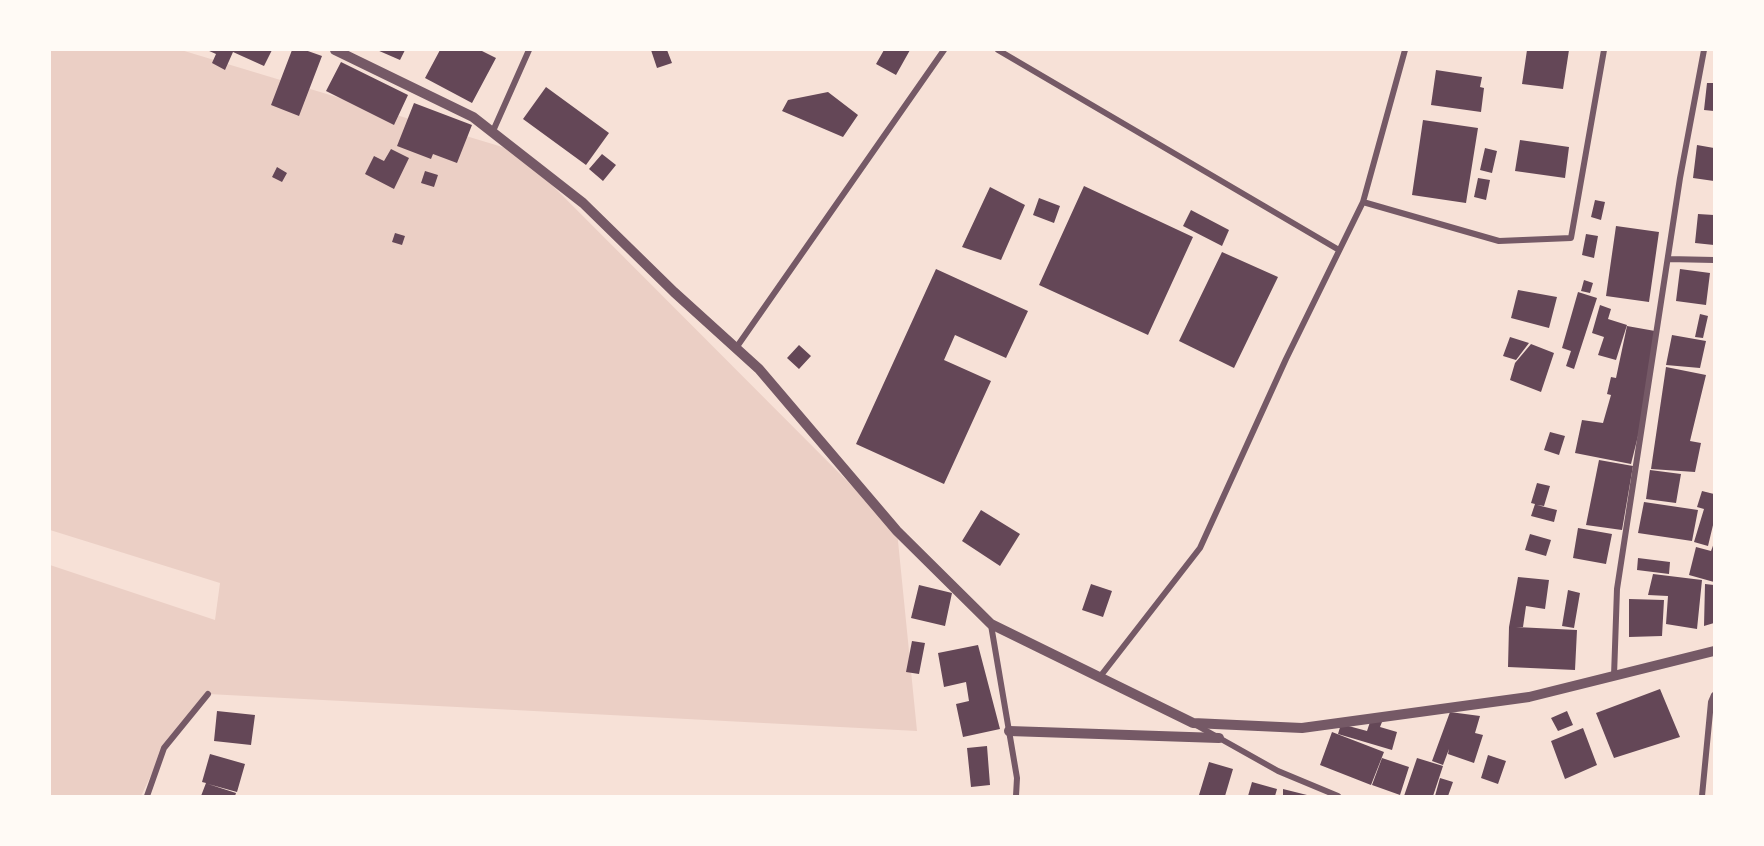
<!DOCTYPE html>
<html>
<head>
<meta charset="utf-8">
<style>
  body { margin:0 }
  #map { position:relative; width:1764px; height:846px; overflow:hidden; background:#f7e1d7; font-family:Lora,serif }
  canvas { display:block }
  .frame { position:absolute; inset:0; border:51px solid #fffaf5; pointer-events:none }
</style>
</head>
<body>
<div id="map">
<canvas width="1764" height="846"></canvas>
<div class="frame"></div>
</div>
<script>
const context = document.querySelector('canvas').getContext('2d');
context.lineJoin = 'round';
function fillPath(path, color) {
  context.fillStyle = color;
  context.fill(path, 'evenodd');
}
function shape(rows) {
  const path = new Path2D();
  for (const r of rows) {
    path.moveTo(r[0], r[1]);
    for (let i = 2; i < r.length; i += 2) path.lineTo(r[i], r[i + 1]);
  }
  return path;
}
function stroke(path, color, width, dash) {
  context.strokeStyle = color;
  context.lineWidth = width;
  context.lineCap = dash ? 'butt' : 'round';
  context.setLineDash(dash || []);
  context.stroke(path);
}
const green = shape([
  [50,50,181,50,519,152,897,531,917,731,208,694,164,748,141,796,50,796,50,565,215,620,220,583,50,530]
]);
const building = shape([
  [207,50,272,50,264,66,233,52,225,70,212,63,216,54],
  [292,50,305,50,322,56,299,116,271,105],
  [377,50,405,50,400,60],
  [440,50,480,50,496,58,472,103,425,78],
  [651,50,667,50,672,63,657,68],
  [884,50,910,50,896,75,876,64],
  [1527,50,1569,50,1563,89,1522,84],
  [341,62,408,95,394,125,326,91],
  [1436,70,1482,77,1480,87,1484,88,1481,112,1431,105],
  [1707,83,1714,83,1714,111,1704,110],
  [546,87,609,133,586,165,523,119],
  [828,92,858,115,843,137,782,111,788,100],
  [414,103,472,125,457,163,433,154,431,159,397,146],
  [1423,120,1478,128,1466,203,1412,195],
  [1520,140,1569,147,1565,178,1515,171],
  [1697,145,1714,148,1714,181,1693,178],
  [1485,148,1497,151,1492,173,1480,170],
  [391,149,409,158,394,189,365,174,374,156,384,161],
  [602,154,616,165,603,181,589,169],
  [277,167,287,173,282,182,272,177],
  [425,171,438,175,434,187,421,183],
  [1478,178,1490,180,1486,200,1474,197],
  [1084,186,1193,237,1148,335,1039,285],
  [990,187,1025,205,1001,260,962,247],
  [1039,198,1060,206,1054,223,1033,215],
  [1595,200,1605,202,1601,220,1591,217],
  [1191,210,1229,230,1222,246,1183,226],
  [1698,214,1714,215,1714,245,1695,243],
  [1616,226,1659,232,1649,302,1606,296],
  [395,233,405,236,402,245,392,242],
  [1586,234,1598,236,1594,258,1582,255],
  [1222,252,1278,277,1234,368,1179,341],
  [936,269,1028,311,1006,358,955,335,944,360,991,381,944,484,856,444],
  [1680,269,1710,273,1706,305,1676,301],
  [1584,280,1593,283,1590,293,1581,291],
  [1518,290,1557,297,1549,328,1511,318],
  [1578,292,1597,298,1574,369,1566,366,1571,351,1562,348],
  [1600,305,1611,309,1608,319,1627,325,1616,360,1598,355,1604,337,1592,333],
  [1700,314,1708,316,1703,338,1695,337],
  [1627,326,1655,331,1640,428,1631,464,1575,453,1582,420,1603,423,1611,395,1607,394,1611,377,1616,378],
  [1672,335,1706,341,1700,368,1666,365],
  [1510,337,1529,343,1516,360,1503,356],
  [1531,344,1554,353,1541,392,1510,380,1515,363],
  [799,345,811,356,799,369,787,358],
  [1666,367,1706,375,1690,441,1701,443,1695,472,1651,469],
  [1550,432,1565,436,1559,455,1544,450],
  [1599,460,1633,466,1622,530,1586,525],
  [1650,470,1681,474,1676,503,1646,499],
  [1537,483,1550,486,1544,506,1537,505,1557,510,1554,522,1531,516,1535,504,1531,503],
  [1702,491,1714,494,1714,521,1708,546,1694,542,1704,509,1697,507],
  [1644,502,1698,510,1692,541,1638,533],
  [981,510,1020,534,1000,566,962,541],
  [1578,528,1612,534,1606,564,1573,558],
  [1530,534,1551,540,1546,556,1525,550],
  [1714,543,1714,582,1689,575,1696,547,1711,551],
  [1638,558,1670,562,1669,574,1637,570],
  [1653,574,1702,580,1697,629,1666,624,1668,596,1648,595],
  [1518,577,1549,580,1545,609,1526,606,1523,627,1516,627,1577,630,1575,670,1508,667,1509,627],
  [1091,584,1112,591,1103,617,1082,610],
  [1705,584,1714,585,1714,623,1704,626],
  [919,585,952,593,945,626,911,618],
  [1568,590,1580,593,1574,628,1562,626],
  [1629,599,1664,600,1662,636,1629,637],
  [912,641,925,643,919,674,906,672],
  [978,645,1000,729,963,737,956,704,969,701,966,682,944,687,938,653],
  [1660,689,1680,737,1614,758,1596,713],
  [217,711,255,715,251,745,214,741],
  [1567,711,1573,725,1558,731,1551,718],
  [1450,712,1480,716,1475,733,1483,735,1474,763,1448,754,1449,749,1443,765,1432,761],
  [1371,719,1382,722,1380,727,1397,732,1392,750,1338,734,1341,724,1367,731],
  [1583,728,1597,765,1565,779,1551,741],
  [1332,732,1384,752,1371,785,1320,765],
  [987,746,990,785,971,787,967,748],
  [210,754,245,764,237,792,208,784,236,793,235,796,201,796,206,783,202,782],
  [1488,755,1506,761,1498,784,1481,778],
  [1382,758,1409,767,1400,795,1372,785],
  [1417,758,1443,766,1433,796,1404,796],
  [1209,762,1233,769,1225,796,1199,795],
  [1440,778,1453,782,1448,796,1435,796],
  [1252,782,1277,789,1275,796,1248,796],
  [1283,789,1311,796,1283,796]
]);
const minor = shape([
  [998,50,1339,250],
  [1405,50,1363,202,1499,241,1571,238,1604,50],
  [493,131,529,50],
  [1668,259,1714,260],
  [736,348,944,50],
  [991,625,1017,778,1016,796],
  [1614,676,1617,589,1680,178,1704,50],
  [1099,678,1200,548,1286,359,1363,202],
  [1196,725,1278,771,1338,796],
  [147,796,164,748,208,694],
  [1702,796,1711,702,1714,695]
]);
const tertiary = shape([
  [335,50,473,117,583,203,674,292,759,369,897,531,991,624,1193,723,1302,728,1529,697,1714,651],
  [1009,731,1219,738]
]);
fillPath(green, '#ebcfc5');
fillPath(building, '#644757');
stroke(minor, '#755966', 6);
stroke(tertiary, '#755966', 10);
</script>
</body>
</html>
